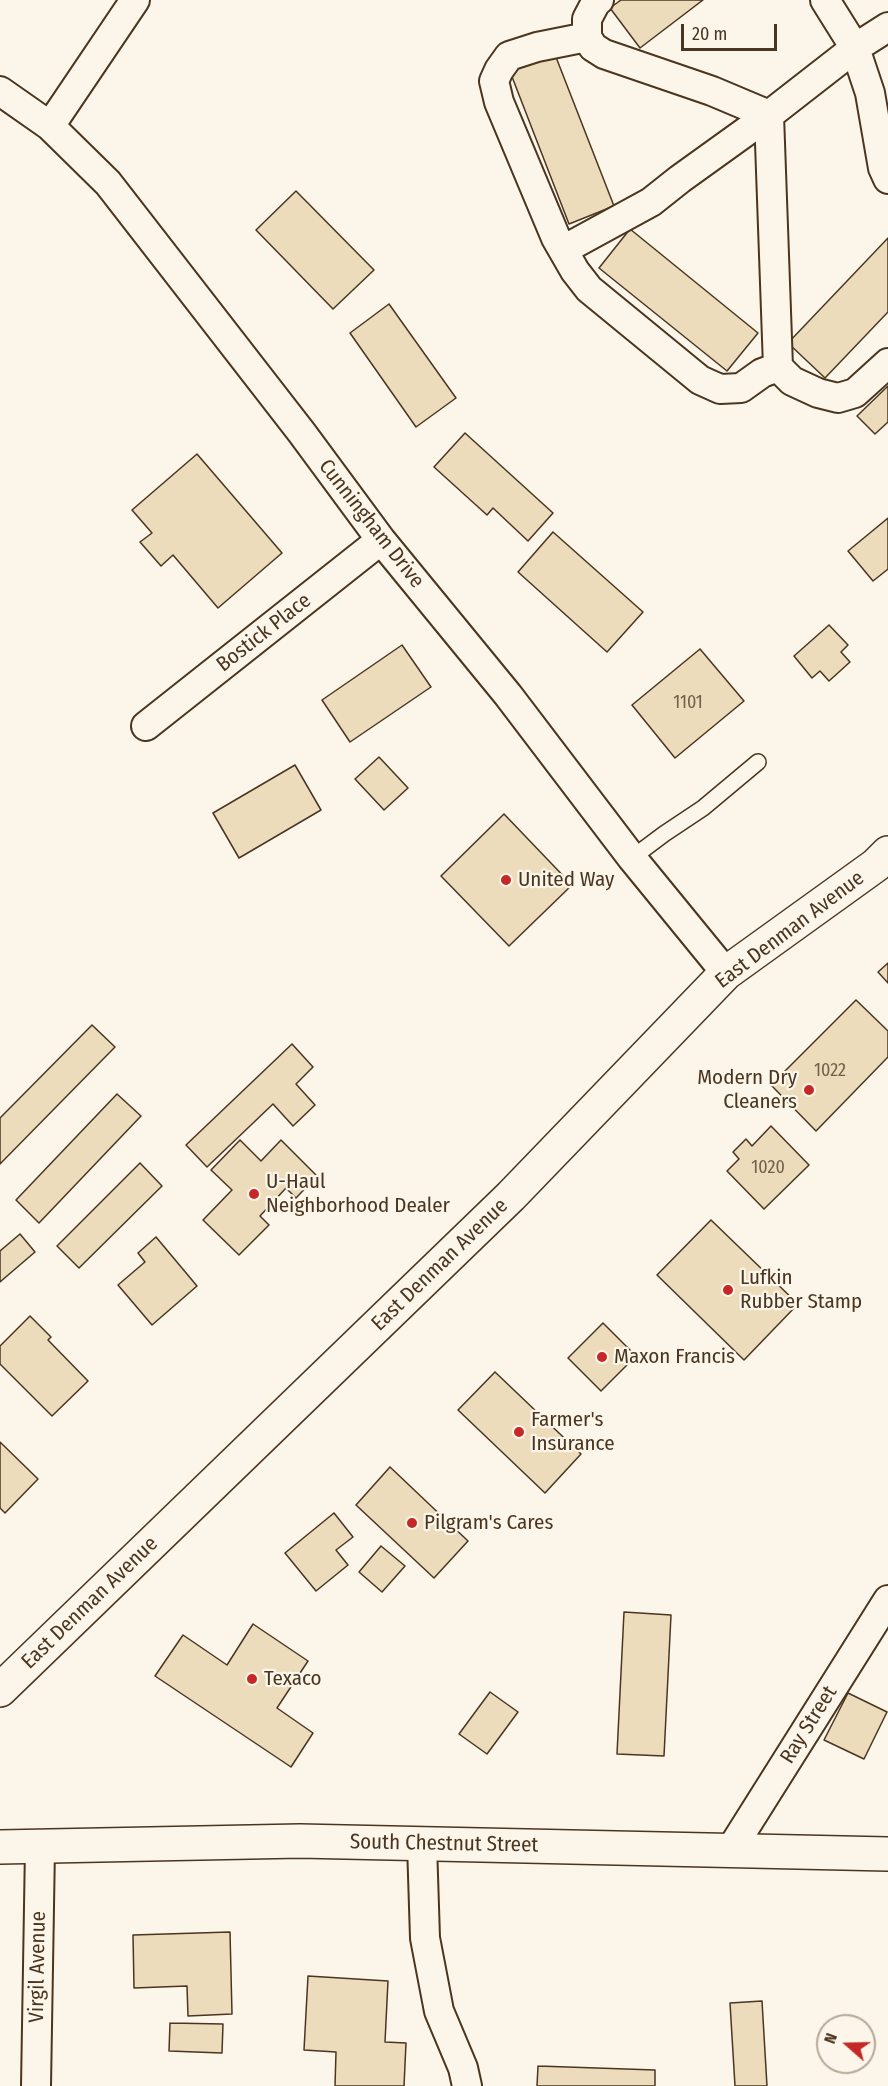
<!DOCTYPE html>
<html>
<head>
<meta charset="utf-8">
<style>
  body { margin:0 }
  #map { position:relative; width:888px; height:2086px; overflow:hidden; background:#fbf6e9; font-family:"Fira Sans Condensed",sans-serif }
  canvas { display:block }
  .north { position:absolute; left:816px; top:2014px; width:60px; height:60px; box-sizing:border-box; background:#fbf6e9; border:2px solid #b4a999; border-radius:50%; rotate:290deg; font-size:16px; font-weight:700; line-height:24px; text-align:center; color:#4a3520 }
  .north::after { content:''; display:block; margin:auto; width:21px; height:27px; background:#c62828; clip-path:polygon(50% 0,100% 100%,50% 72%,0 100%) }
  .scale { position:absolute; left:681px; top:24px; width:96px; height:27px; box-sizing:border-box; border:3px solid #4a3520; border-top:0; padding-left:8px; font-size:18px; line-height:21px; white-space:nowrap; color:#4a3520; -webkit-text-stroke:4px #fbf6e9; paint-order:stroke }
</style>
</head>
<body>
<div id="map">
<canvas width="888" height="2086"></canvas>
<div class="north">N</div>
<div class="scale">20 m</div>
</div>
<script>
const context = document.querySelector('canvas').getContext('2d');
context.lineJoin = 'round';
function fillPath(path, color) {
  context.fillStyle = color;
  context.fill(path, 'evenodd');
}
function shape(rows) {
  const path = new Path2D();
  for (const r of rows) {
    path.moveTo(r[0], r[1]);
    for (let i = 2; i < r.length; i += 2) path.lineTo(r[i], r[i + 1]);
  }
  return path;
}
function stroke(path, color, width, dash) {
  context.strokeStyle = color;
  context.lineWidth = width;
  context.lineCap = dash ? 'butt' : 'round';
  context.setLineDash(dash || []);
  context.stroke(path);
}
function write(font, color, halo, rows, align = 'center') {
  context.font = font + ' "Fira Sans Condensed",sans-serif';
  context.lineWidth = 4.5;
  context.setLineDash([]);
  context.textBaseline = 'middle';
  context.strokeStyle = halo;
  context.fillStyle = color;
  for (const [text, x, y, turn = 0] of rows) {
    context.save();
    context.translate(x, y);
    context.rotate((+turn || 0) * Math.PI / 180);
    context.textAlign = isNaN(turn) ? turn : align;
    if (halo) context.strokeText(text, 0, 0);
    context.fillText(text, 0, 0);
    context.restore();
  }
}
const building = shape([
  [621,0,703,0,640,48,610,8,621,0],
  [554,52,614,206,569,224,509,69,554,52],
  [296,191,374,270,333,309,256,230,296,191],
  [630,229,758,333,727,371,599,268,630,229],
  [888,238,888,312,825,378,788,343,888,238],
  [389,304,456,398,416,427,350,333,389,304],
  [888,386,888,422,875,434,857,416,888,386],
  [465,433,553,513,528,541,493,508,487,515,434,467,465,433],
  [197,454,282,553,218,608,173,555,161,566,140,542,152,533,132,510,197,454],
  [888,518,888,569,873,581,848,551,888,518],
  [553,532,643,612,607,652,518,572,553,532],
  [829,625,848,645,841,652,850,662,829,681,820,671,812,678,794,656,829,625],
  [402,645,431,687,350,742,322,700,402,645],
  [700,649,744,701,675,758,632,705,700,649],
  [379,757,408,788,384,810,355,779,379,757],
  [295,765,321,810,239,858,213,813,295,765],
  [504,814,572,885,509,946,441,876,504,814],
  [888,963,888,983,878,972,888,963],
  [856,1000,888,1031,888,1057,816,1131,771,1085,856,1000],
  [92,1025,115,1047,0,1164,0,1118,92,1025],
  [292,1044,313,1067,296,1084,315,1105,293,1126,273,1104,207,1167,186,1145,292,1044],
  [117,1094,141,1116,39,1223,16,1200,117,1094],
  [771,1126,809,1165,764,1209,727,1171,739,1159,733,1152,746,1139,752,1146,771,1126],
  [240,1140,261,1161,281,1140,317,1176,296,1198,286,1188,260,1216,269,1225,239,1255,203,1220,232,1190,211,1170,240,1140],
  [140,1163,162,1186,79,1268,57,1246,140,1163],
  [711,1220,798,1304,744,1360,657,1275,711,1220],
  [20,1234,35,1252,0,1282,0,1251,20,1234],
  [156,1237,197,1286,152,1325,118,1285,145,1262,138,1253,156,1237],
  [30,1316,51,1337,48,1340,88,1381,52,1416,0,1364,0,1346,30,1316],
  [603,1323,636,1356,601,1391,568,1358,603,1323],
  [495,1372,581,1454,545,1493,458,1410,495,1372],
  [0,1442,38,1479,5,1513,0,1508,0,1442],
  [390,1467,468,1541,434,1578,356,1505,390,1467],
  [334,1513,353,1537,336,1550,348,1565,316,1591,285,1553,334,1513],
  [381,1546,405,1566,382,1592,359,1572,381,1546],
  [624,1612,671,1615,664,1756,617,1754,624,1612],
  [253,1624,308,1661,277,1708,313,1733,291,1767,155,1676,183,1635,227,1665,253,1624],
  [490,1692,518,1712,487,1754,459,1734,490,1692],
  [848,1693,887,1712,864,1759,824,1740,848,1693],
  [230,1932,232,2014,188,2016,187,1986,134,1988,133,1935,230,1932],
  [308,1976,388,1981,385,2042,406,2043,404,2086,335,2086,336,2052,304,2050,308,1976],
  [762,2001,767,2086,735,2086,730,2003,762,2001],
  [170,2023,223,2024,222,2053,169,2051,170,2023],
  [538,2066,655,2070,655,2086,537,2086,538,2066]
]);
const service = shape([
  [632,858,664,834,703,808,758,762]
]);
const minor = shape([
  [599,0,596,2,587,19,587,37,593,47,604,54,712,91,769,115],
  [825,0,855,48,870,93,883,168,888,179],
  [587,37,537,47,509,56,499,70,494,81,499,102,556,238,575,271,589,289,700,380,720,389,741,388,762,373,778,367,792,381,818,393,838,398,855,393,888,363],
  [0,91,50,126,108,183,302,433,381,540,508,695,632,858,726,973],
  [769,115,778,367],
  [50,126,135,0],
  [563,250,651,202,680,179,769,115,855,48,888,27],
  [146,726,381,540],
  [422,1844,425,1938,439,2011,463,2068,467,2086],
  [730,1851,888,1600],
  [36,2086,40,1847]
]);
const secondary = shape([
  [0,1847,300,1841,888,1854]
]);
const primary = shape([
  [0,1690,511,1196,726,973,876,865,888,853]
]);
const markers = [
  [506,880,6,"#c62828"],
  [809,1090,6,"#c62828"],
  [254,1194,6,"#c62828"],
  [728,1290,6,"#c62828"],
  [602,1357,6,"#c62828"],
  [519,1432,6,"#c62828"],
  [412,1523,6,"#c62828"],
  [252,1679,6,"#c62828"]
];
const numberNames = [
  ["1101",688,703],
  ["1022",830,1071],
  ["1020",768,1168]
];
const streetNames = [
  ["Cunningham Drive",371,524,52],
  ["Bostick Place",264,633,-38],
  ["East Denman Avenue",790,930,-37],
  ["East Denman Avenue",440,1265,-44],
  ["East Denman Avenue",90,1603,-44],
  ["Ray Street",809,1725,-58],
  ["South Chestnut Street",444,1844,1],
  ["Virgil Avenue",38,1967,-89]
];
const poiNames = [
  ["United Way",518,880],
  ["Modern Dry",797,1078,"right"],
  ["Cleaners",797,1102,"right"],
  ["U-Haul",266,1182],
  ["Neighborhood Dealer",266,1206],
  ["Lufkin",740,1278],
  ["Rubber Stamp",740,1302],
  ["Maxon Francis",614,1357],
  ["Farmer's",531,1420],
  ["Insurance",531,1444],
  ["Pilgram's Cares",424,1523],
  ["Texaco",264,1679]
];
fillPath(building, '#ecdcbc');
stroke(building, '#4a3520', 1.5);
stroke(service, '#4a3520', 18);
stroke(minor, '#4a3520', 32);
stroke(secondary, '#4a3520', 36);
stroke(primary, '#4a3520', 36);
stroke(service, '#fbf6e9', 15);
stroke(minor, '#fbf6e9', 28);
stroke(secondary, '#fbf6e9', 33);
stroke(primary, '#fbf6e9', 33);
for (const [x, y, r, color] of markers) {
  const dot = new Path2D();
  dot.arc(x, y, r, 0, 2 * Math.PI);
  context.fillStyle = color;
  context.fill(dot);
  stroke(dot, '#fbf6e9', 2);
}
write('18px', '#725f47', null, numberNames);
write('21px', '#4a3520', '#fbf6e9', streetNames);
write('21px', '#4a3520', '#fbf6e9', poiNames, 'left');
</script>
</body>
</html>
